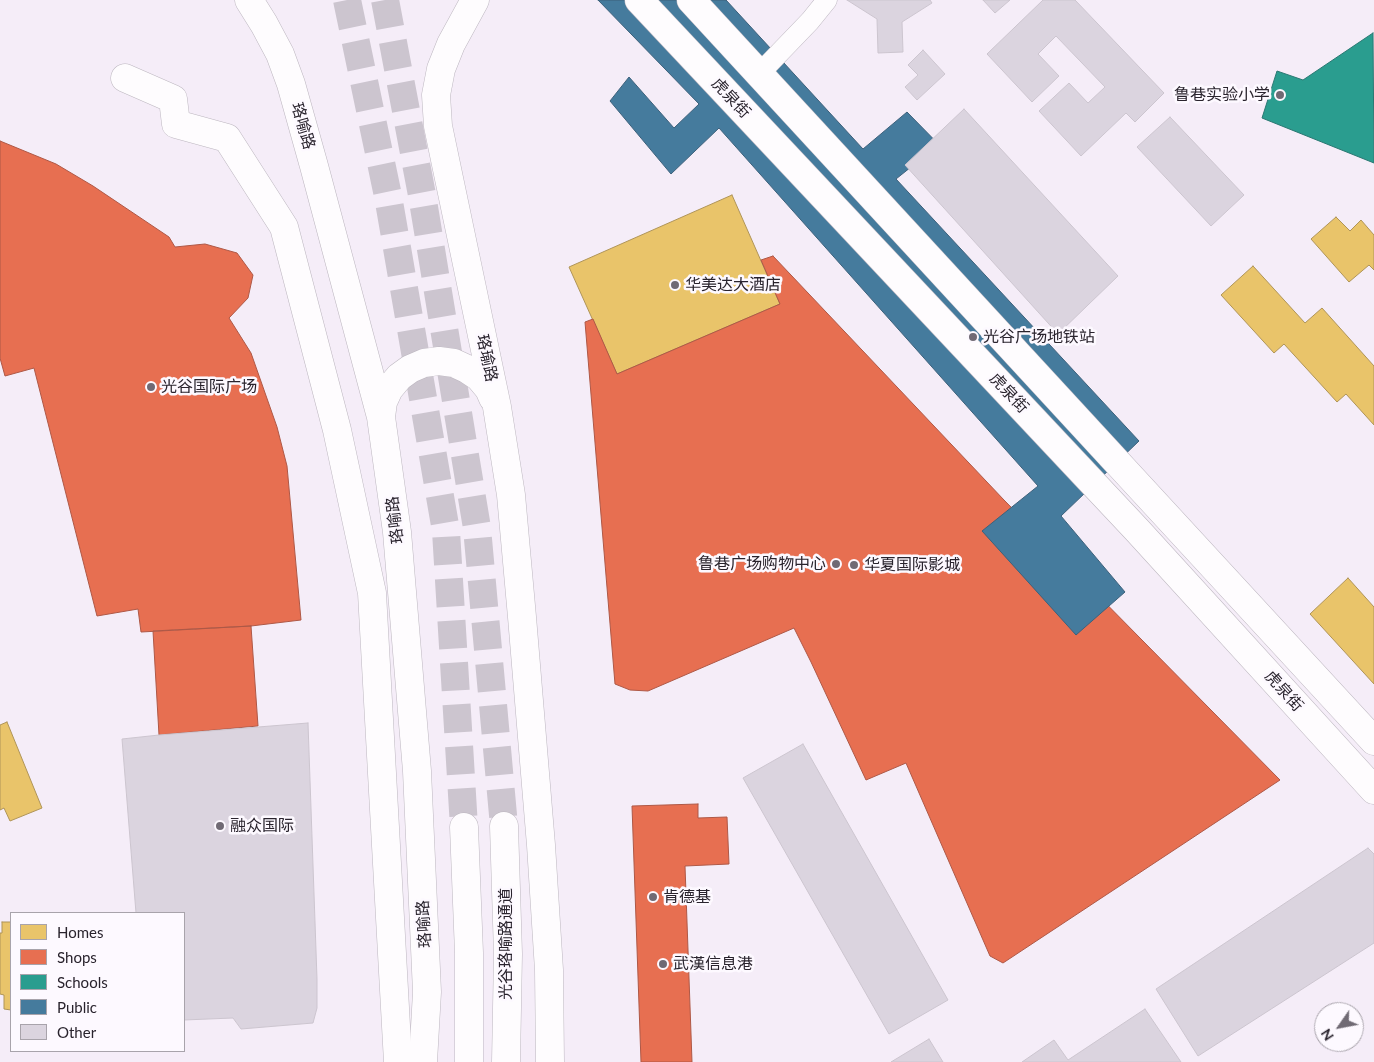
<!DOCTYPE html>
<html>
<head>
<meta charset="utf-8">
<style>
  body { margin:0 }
  #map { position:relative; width:1374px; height:1062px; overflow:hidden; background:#f5edf8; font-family:Lato,sans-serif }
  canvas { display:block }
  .legend { position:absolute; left:10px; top:912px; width:175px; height:140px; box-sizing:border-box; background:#fdf9ff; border:1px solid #a8a3ab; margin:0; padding:6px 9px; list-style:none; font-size:15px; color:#29232d }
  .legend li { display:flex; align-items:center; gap:10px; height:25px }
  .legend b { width:25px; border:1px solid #a8a3ab }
  .north { position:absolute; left:1314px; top:1002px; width:50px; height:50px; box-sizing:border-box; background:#fdf9ff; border:1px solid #a8a3ab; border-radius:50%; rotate:237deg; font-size:14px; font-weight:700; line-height:20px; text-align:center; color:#29232d }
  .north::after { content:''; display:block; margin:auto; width:18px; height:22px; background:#706a74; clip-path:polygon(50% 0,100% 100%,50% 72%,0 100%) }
</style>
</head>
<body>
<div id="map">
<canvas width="1374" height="1062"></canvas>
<ul class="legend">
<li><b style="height:14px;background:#e9c46a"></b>Homes</li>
<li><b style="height:14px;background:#e76f51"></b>Shops</li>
<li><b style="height:14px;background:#2a9d8f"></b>Schools</li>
<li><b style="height:14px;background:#457b9d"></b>Public</li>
<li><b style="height:14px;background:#dbd4df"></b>Other</li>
</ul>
<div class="north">N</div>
</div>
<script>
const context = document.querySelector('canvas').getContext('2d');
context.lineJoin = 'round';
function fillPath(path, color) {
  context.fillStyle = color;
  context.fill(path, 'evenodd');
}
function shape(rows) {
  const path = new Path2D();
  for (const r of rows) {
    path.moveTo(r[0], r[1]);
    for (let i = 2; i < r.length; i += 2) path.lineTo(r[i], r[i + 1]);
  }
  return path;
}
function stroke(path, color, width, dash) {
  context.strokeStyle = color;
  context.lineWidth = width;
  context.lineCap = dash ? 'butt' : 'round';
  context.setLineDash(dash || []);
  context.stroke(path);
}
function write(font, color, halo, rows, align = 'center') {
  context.font = font + ' Lato,"Noto Sans SC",sans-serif';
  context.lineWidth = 5;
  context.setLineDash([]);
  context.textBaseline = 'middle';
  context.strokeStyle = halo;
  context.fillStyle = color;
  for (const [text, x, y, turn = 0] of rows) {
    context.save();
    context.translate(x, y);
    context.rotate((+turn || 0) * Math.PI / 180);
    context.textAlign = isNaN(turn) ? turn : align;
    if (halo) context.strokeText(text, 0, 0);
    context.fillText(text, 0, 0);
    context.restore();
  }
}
const homes = shape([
  [732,195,780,304,617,374,569,267,732,195],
  [1336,217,1350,231,1361,220,1374,235,1374,270,1369,265,1349,282,1311,239,1336,217],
  [1253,266,1305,323,1322,308,1374,366,1374,425,1346,394,1337,402,1284,344,1274,353,1221,295,1253,266],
  [1348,578,1374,607,1374,684,1310,614,1348,578],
  [7,722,42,808,10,821,4,808,0,810,0,725,7,722],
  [2,922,11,922,11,1010,4,1009,4,995,0,994,0,933,2,933,2,922]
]);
const shops = shape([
  [0,141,56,164,93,186,169,237,175,247,205,244,237,253,253,275,248,298,229,318,251,353,277,427,287,466,301,620,251,626,141,632,138,609,97,616,34,368,5,376,0,358,0,141],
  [773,256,1004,500,1280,780,1003,963,990,956,906,763,866,780,811,662,794,628,648,691,630,690,615,684,585,322,593,319,617,374,780,304,761,260,773,256],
  [251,626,258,726,159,735,153,631,251,626],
  [698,804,698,818,727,817,729,864,685,866,692,1062,641,1062,632,806,698,804]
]);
const schools = shape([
  [1373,33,1374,163,1262,118,1277,71,1303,80,1373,33]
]);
const public = shape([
  [598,0,726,0,863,149,907,112,1004,211,981,232,916,163,896,179,1139,441,1061,516,1125,592,1076,635,982,531,1038,486,719,128,671,174,610,101,629,77,674,128,699,104,598,0]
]);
const building = shape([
  [847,0,930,0,932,3,902,22,903,52,878,53,877,19,847,0],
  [983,0,1010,0,995,13,983,0],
  [1043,0,1075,0,1164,93,1135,122,1126,113,1081,156,1039,111,1069,83,1088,103,1105,87,1056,36,1038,54,1059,76,1032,102,987,54,1043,0],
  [923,50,945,74,917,100,905,87,918,75,908,65,923,50],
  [964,109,1118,276,1058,334,905,165,964,109],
  [1170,117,1244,195,1211,226,1137,147,1170,117],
  [308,723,317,979,317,1008,313,1023,241,1029,233,1018,184,1020,184,913,136,913,122,739,159,735,308,723],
  [803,744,948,1000,889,1034,743,778,803,744],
  [1368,848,1374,854,1374,943,1198,1056,1156,989,1368,848],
  [1145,1009,1181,1062,1022,1062,1054,1040,1068,1060,1145,1009],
  [929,1039,943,1062,891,1062,929,1039]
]);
const trunkTunnel = shape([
  [347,0,388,196,446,531,464,827],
  [385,0,422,195,477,528,504,826]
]);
const minor = shape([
  [759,74,810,21,827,0]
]);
const secondary = shape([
  [639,0,1137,530,1374,790],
  [691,0,1374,741]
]);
const primary = shape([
  [125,78,173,99,176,124,227,138,284,227,337,430,372,593,398,1062]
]);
const trunk = shape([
  [249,0,264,24,280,54,291,84,314,166,381,417,397,532,417,771,427,992,423,1062],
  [475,0,451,44,441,69,436,95,438,126,497,407,511,495,522,617,541,845,549,970,550,1062],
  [381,417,383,402,389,389,399,377,410,369,424,363,439,361,454,363,467,369,479,377,489,389,493,398],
  [504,826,508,954,506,1062],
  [464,827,469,953,469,1062]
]);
const markers = [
  [1280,95,5,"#706a74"],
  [675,285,5,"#706a74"],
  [973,337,5,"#706a74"],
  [151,387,5,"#706a74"],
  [836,564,5,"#706a74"],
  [854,565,5,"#706a74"],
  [220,826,5,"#706a74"],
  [653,897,5,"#706a74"],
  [663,964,5,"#706a74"]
];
const poiNames = [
  ["鲁巷实验小学",1270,95,"right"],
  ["华美达大酒店",685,285],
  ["光谷广场地铁站",983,337],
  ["光谷国际广场",161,387],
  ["鲁巷广场购物中心",826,564,"right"],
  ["华夏国际影城",864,565],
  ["融众国际",230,826],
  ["肯德基",663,897],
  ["武漢信息港",673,964]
];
const streetNames = [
  ["虎泉街",731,98,47],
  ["珞喻路",303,126,74],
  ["珞瑜路",487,358,78],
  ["虎泉街",1009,393,47],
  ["珞喻路",395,520,-97],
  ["虎泉街",1284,691,48],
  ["珞喻路",424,924,-93],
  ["光谷珞喻路通道",506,944,-90]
];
fillPath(homes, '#e9c46a');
stroke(homes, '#af9458', 1);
fillPath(shops, '#e76f51');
stroke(shops, '#ae5846', 1);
fillPath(schools, '#2a9d8f');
stroke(schools, '#2a7872', 1);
fillPath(public, '#457b9d');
stroke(public, '#3d617b', 1);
fillPath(building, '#dbd4df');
stroke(building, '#ccc5cf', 1);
stroke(trunkTunnel, '#ccc5cf', 28, [28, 14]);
stroke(minor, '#bcb6bf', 21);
stroke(secondary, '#bcb6bf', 29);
stroke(primary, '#bcb6bf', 29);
stroke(trunk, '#bcb6bf', 29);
stroke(minor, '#fefcfe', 20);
stroke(secondary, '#fefcfe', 28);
stroke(primary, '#fefcfe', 28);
stroke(trunk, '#fefcfe', 28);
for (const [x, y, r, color] of markers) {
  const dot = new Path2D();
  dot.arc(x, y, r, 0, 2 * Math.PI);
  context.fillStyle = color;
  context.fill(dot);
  stroke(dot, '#fdf9ff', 2);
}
write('16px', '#29232d', '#fdf9ff', poiNames, 'left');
write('16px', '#29232d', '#fdf9ff', streetNames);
</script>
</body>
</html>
